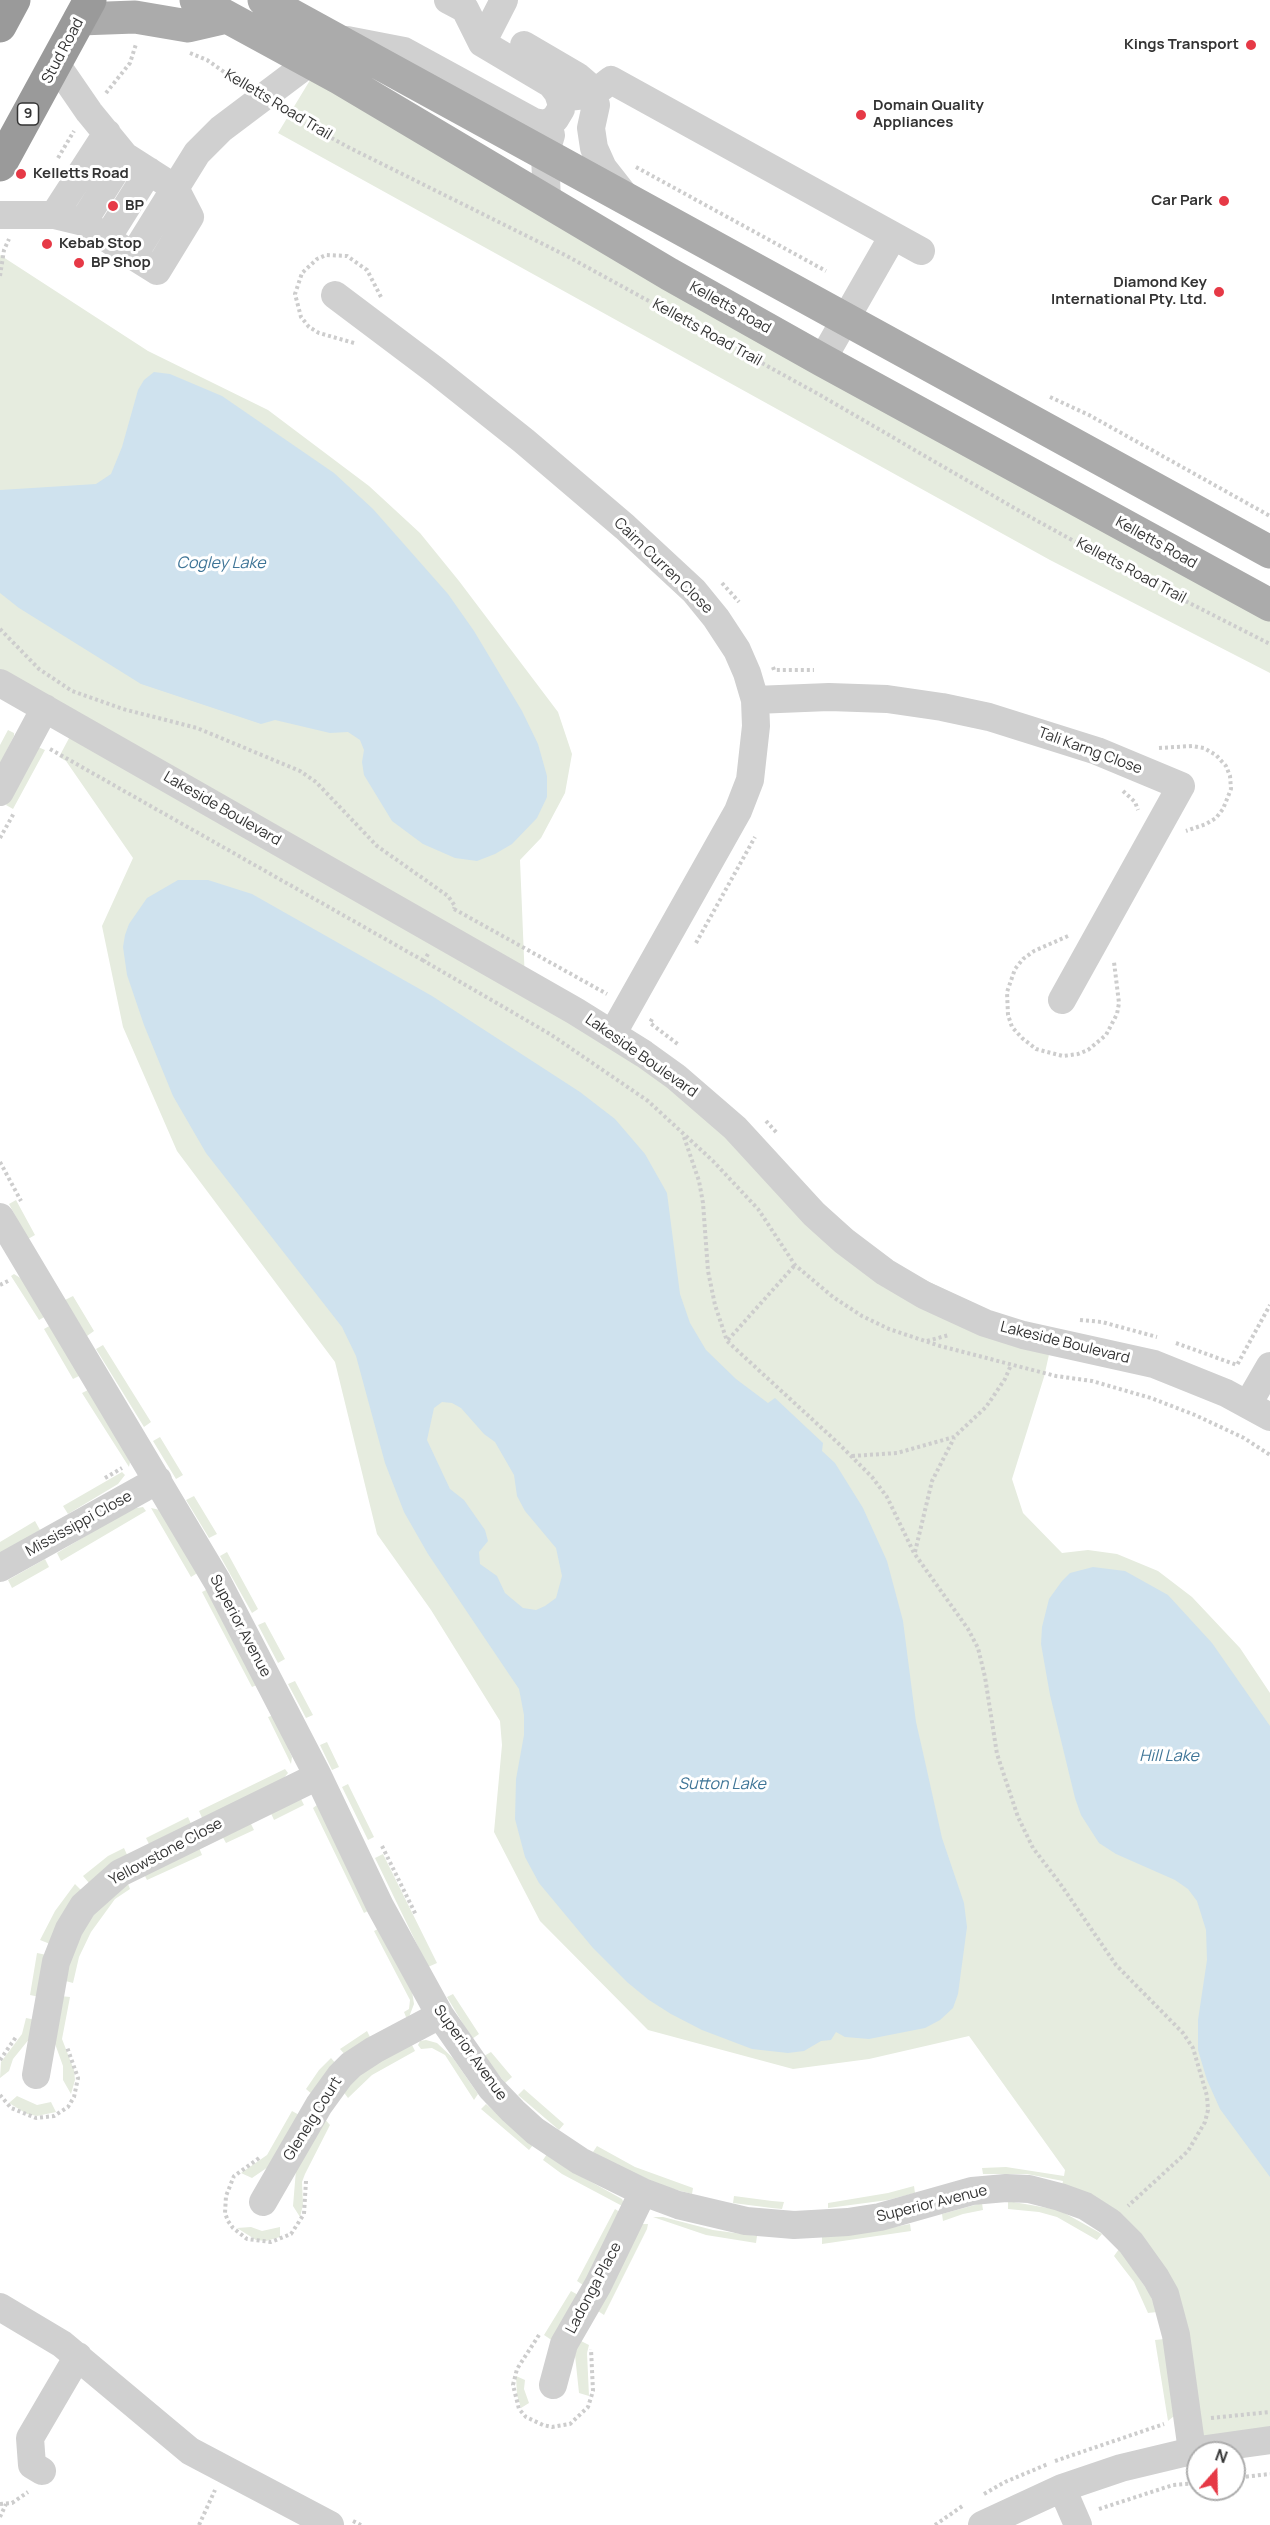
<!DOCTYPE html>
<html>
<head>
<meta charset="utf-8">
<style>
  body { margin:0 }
  #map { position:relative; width:1270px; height:2525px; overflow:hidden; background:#fff; font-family:Manrope,sans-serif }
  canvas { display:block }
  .north { position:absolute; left:1186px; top:2441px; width:60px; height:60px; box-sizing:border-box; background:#fff; border:2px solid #adadad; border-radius:50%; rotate:20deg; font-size:16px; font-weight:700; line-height:24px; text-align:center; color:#333 }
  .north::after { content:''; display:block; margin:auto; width:21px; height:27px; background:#e63946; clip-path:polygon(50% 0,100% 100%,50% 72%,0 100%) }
</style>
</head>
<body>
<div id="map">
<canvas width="1270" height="2525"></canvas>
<div class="north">N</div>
</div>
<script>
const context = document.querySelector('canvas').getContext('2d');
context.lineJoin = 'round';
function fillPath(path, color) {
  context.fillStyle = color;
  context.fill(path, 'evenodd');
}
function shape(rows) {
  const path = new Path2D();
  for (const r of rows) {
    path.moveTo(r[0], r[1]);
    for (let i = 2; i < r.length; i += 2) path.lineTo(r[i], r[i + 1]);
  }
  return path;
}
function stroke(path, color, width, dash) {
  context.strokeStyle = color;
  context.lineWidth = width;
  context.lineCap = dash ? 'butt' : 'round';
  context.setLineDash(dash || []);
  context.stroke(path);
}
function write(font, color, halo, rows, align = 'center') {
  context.font = font + ' Manrope,sans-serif';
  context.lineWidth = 6;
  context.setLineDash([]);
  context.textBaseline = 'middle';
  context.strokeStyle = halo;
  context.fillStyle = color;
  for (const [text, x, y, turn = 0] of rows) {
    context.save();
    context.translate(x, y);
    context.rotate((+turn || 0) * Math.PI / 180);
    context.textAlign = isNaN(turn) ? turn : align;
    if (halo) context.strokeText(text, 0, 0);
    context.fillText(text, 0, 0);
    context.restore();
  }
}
const green = shape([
  [318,67,1270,605,1270,673,1050,560,278,133],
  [0,255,148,351,268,410,369,486,420,533,459,581,558,712,572,754,565,793,541,838,520,860,525,982,613,1033,844,1241,1052,1341,1044,1377,1012,1479,1023,1513,1062,1553,1088,1550,1117,1554,1158,1571,1192,1597,1240,1648,1270,1693,1270,2440,1192,2451,1156,2278,1060,2197,1063,2181,1027,2174,983,2174,982,2168,1006,2167,1064,2176,1065,2170,969,2036,869,2059,793,2069,648,2030,540,1921,494,1832,502,1745,500,1721,431,1610,377,1534,335,1362,177,1151,123,1027,102,926,133,858,66,761,59,757,76,725,0,683],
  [8,730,14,733,14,736,0,764,0,745],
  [38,747,45,750,13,809,6,805],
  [16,1200,35,1235,28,1239,9,1204],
  [14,1274,22,1279,46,1316,39,1320,11,1276],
  [73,1296,94,1331,87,1336,65,1300],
  [51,1325,81,1375,73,1379,44,1329],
  [103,1345,151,1422,144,1427,96,1349],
  [90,1389,130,1462,129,1467,82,1393],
  [160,1437,183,1475,176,1479,153,1441],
  [122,1472,125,1475,118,1484,68,1514,63,1506],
  [194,1496,217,1534,209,1538,186,1500],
  [143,1507,146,1511,61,1561,57,1553,131,1509],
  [151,1508,160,1510,199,1572,191,1577],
  [35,1521,40,1530,0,1554,0,1542],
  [227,1552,258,1609,252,1613,220,1556],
  [45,1559,49,1567,12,1588,8,1580],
  [208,1589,259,1684,252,1687,202,1592],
  [265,1622,285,1659,278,1663,258,1625],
  [295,1681,313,1715,306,1718,288,1684],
  [274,1715,292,1757,291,1764,268,1717],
  [327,1742,339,1767,332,1770,320,1745],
  [285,1769,288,1773,283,1779,203,1820,199,1811],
  [348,1784,374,1837,368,1840,342,1787],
  [300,1797,304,1805,274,1820,269,1809],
  [317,1805,372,1909,364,1913,313,1808],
  [188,1817,192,1826,150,1846,146,1838],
  [249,1820,254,1830,226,1843,221,1834],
  [198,1845,202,1855,147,1880,143,1872],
  [124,1848,128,1857,89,1883,83,1876,108,1856],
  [383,1854,437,1963,428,1967,375,1858],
  [127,1881,130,1889,115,1899,91,1932,79,1957,73,1983,62,1980,82,1924],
  [75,1884,82,1891,50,1944,40,1940,55,1911],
  [380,1928,412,1991,414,2004,409,2017,406,2017,404,2012,409,2009,410,2000,374,1931],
  [37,1953,47,1955,40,1997,30,1995],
  [453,1994,479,2034,472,2039,447,1997],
  [60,1996,70,1997,62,2039,74,2070,75,2080,71,2094,63,2080,63,2066,54,2041],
  [26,2018,36,2020,30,2038,13,2059,9,2071,0,2078,1,2062,22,2034],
  [367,2031,371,2039,346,2056,340,2049],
  [426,2040,437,2043,453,2058,478,2094,474,2100,445,2055,432,2048,421,2049,418,2045,420,2041],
  [411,2043,415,2051,372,2075,348,2098,342,2090,350,2080],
  [491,2052,512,2077,505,2083,484,2056],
  [331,2058,337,2065,313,2095,306,2089,319,2070],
  [524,2089,564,2124,559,2130,518,2095],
  [17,2096,37,2105,51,2102,56,2112,37,2116,27,2114,9,2103],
  [486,2104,533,2145,529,2150,481,2109],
  [292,2111,301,2116,271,2165,252,2178,241,2173,267,2155],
  [323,2117,330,2125,305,2174,302,2182,303,2205,300,2217,293,2206,296,2170],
  [597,2146,635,2167,693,2188,692,2194,666,2187,633,2173,593,2152],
  [547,2154,566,2168,622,2199,626,2208,562,2174,543,2160],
  [914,2186,915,2193,888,2200,828,2208,828,2203,888,2193],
  [734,2196,772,2201,784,2202,782,2209,772,2208,733,2203],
  [1008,2201,1059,2210,1102,2234,1097,2240,1057,2217,1039,2212,1008,2209],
  [982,2203,983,2210,963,2214,943,2221,942,2214],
  [615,2209,623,2214,586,2287,577,2281],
  [653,2217,663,2217,713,2230,757,2236,756,2243,706,2235],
  [640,2224,648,2224,647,2229,604,2315,595,2309],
  [910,2224,911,2231,822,2244,822,2237,868,2232],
  [251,2227,262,2231,280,2227,280,2237,266,2241,256,2240,237,2228],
  [1119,2249,1150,2294,1157,2312,1148,2313,1134,2282,1114,2256],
  [571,2291,580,2296,553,2341,544,2335],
  [1164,2339,1174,2416,1168,2421,1155,2340],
  [579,2340,589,2345,587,2353,589,2396,579,2393,575,2355],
  [516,2376,525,2380,524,2389,529,2403,521,2408,517,2395]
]);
const water = shape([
  [154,372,170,374,222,396,334,473,373,509,448,594,474,631,522,711,538,744,547,776,547,797,537,818,512,844,495,854,477,861,455,858,423,844,392,821,364,775,362,762,364,750,360,740,348,732,330,733,275,720,261,724,141,684,19,608,0,593,0,490,96,484,111,474,122,447,138,390,144,380],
  [178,880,208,880,252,894,432,996,580,1092,615,1119,645,1154,667,1193,680,1294,690,1323,706,1350,736,1379,768,1403,775,1398,823,1443,822,1451,835,1463,863,1508,887,1561,903,1621,916,1722,924,1757,942,1838,964,1903,967,1927,958,1994,953,2008,940,2020,925,2028,869,2039,845,2037,836,2032,831,2040,821,2041,804,2051,788,2053,752,2049,702,2030,671,2014,649,2000,627,1982,593,1948,539,1883,525,1857,515,1819,516,1779,524,1735,524,1715,519,1689,428,1554,404,1512,385,1463,356,1356,342,1327,206,1153,173,1096,144,1025,127,975,123,947,125,935,129,924,147,898],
  [442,1402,452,1403,461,1408,484,1434,495,1442,514,1475,517,1496,525,1511,556,1548,562,1576,556,1598,545,1606,536,1610,523,1608,505,1593,497,1576,480,1564,479,1552,488,1541,485,1530,464,1500,450,1489,427,1440,434,1408],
  [1093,1567,1125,1571,1168,1595,1212,1643,1270,1726,1270,2177,1220,2109,1207,2080,1198,2050,1198,2020,1207,1960,1206,1930,1197,1901,1188,1889,1175,1880,1116,1854,1099,1843,1081,1815,1075,1798,1050,1695,1041,1644,1042,1627,1049,1599,1062,1581,1070,1573]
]);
const path = shape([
  [190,53,207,60,240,83],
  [106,93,130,63,136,44],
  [284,112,348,147,565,255,820,395,1023,513,1150,583,1270,644],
  [58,158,74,131],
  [636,167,826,271],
  [0,276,4,250,9,239],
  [354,343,319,333,309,327,301,317,295,294,302,273,317,259,326,255,347,256,367,270,381,297],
  [1050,397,1089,415,1270,516],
  [722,583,739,602],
  [0,629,39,669,72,691,123,709,197,728,300,771,316,782,377,846,448,896,455,906,454,909],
  [773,667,774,670,814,670],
  [1159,748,1192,746,1204,748,1216,755,1226,766,1230,776,1231,789,1223,809,1216,818,1206,824,1186,831],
  [50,749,424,961],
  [1123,791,1135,802,1138,810],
  [0,838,14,813],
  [454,909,607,994],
  [1068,936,1034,951,1023,959,1015,969,1007,992,1008,1015,1012,1027,1022,1038,1036,1049,1063,1056,1078,1054,1088,1050,1106,1035,1117,1014,1119,1003,1114,962],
  [696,943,755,837],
  [428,954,424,961,550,1034,648,1101,713,1161,758,1209,795,1265,833,1297,862,1316,889,1329,940,1346,1056,1376,1092,1381,1151,1398,1195,1415,1244,1438,1270,1455],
  [652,1019,650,1023,679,1045],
  [766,1121,777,1133],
  [684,1137,699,1181,703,1203,708,1271,715,1305,727,1341,838,1443,872,1477,887,1497,914,1553,968,1629,978,1648,985,1677,997,1754,1018,1817,1033,1848,1059,1882,1116,1965,1183,2033,1193,2048,1207,2096,1208,2110,1205,2122,1188,2151,1128,2206],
  [0,1162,21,1201],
  [0,1285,10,1280],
  [1080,1320,1102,1322,1157,1337],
  [728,1340,795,1265],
  [927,1341,949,1335],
  [1176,1343,1237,1365,1270,1305],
  [852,1456,897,1453,954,1437,986,1407,1005,1379,1011,1365],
  [105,1478,122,1468],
  [915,1552,932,1481,954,1438],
  [382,1846,416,1915],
  [0,2060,16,2037],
  [0,2095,11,2108,36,2118,54,2116,68,2107,74,2097,78,2078,67,2047],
  [259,2158,234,2176,226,2196,225,2213,228,2221,233,2228,247,2239,271,2242,291,2234,304,2214,306,2181],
  [539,2335,517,2369,513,2385,519,2409,526,2417,543,2425,552,2427,570,2424,588,2407,593,2391,591,2349],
  [1211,2418,1270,2412],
  [1055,2461,1164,2424],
  [1234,2478,1270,2474],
  [984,2494,1005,2482,1048,2464],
  [0,2504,12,2503,28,2492],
  [1099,2509,1173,2485,1198,2483],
  [0,2517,6,2504],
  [353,2521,361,2525],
  [199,2525,215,2490],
  [935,2525,964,2505]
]);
const minor = shape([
  [347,40,404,51,534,122,545,124,555,119,561,109,561,102,558,93,551,84,482,43,465,9,448,0],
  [482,43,504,0],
  [524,45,577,76,591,88,596,105,591,128,594,148,603,168,625,196],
  [56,64,89,112,125,156,175,188,190,217,157,271,133,256],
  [560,98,593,94,611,80,921,251],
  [547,201,545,155,551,135],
  [0,215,54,215,83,222,125,156],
  [54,215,107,133],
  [83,222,133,256,197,153,221,129,310,62],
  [107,238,149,171],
  [335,295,436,371,524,441,625,527,694,591,716,618,737,650,747,673,755,700,756,726,750,780,738,811,613,1033],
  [822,360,893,236],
  [0,683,575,1011,644,1054,676,1077,735,1128,814,1214,844,1241,885,1272,924,1295,985,1323,1023,1335,1154,1364,1226,1393,1270,1417],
  [755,700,829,697,887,699,942,707,989,717,1097,751,1181,786,1062,1000],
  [0,792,45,708],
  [0,1217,217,1581,318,1776,380,1906,440,2015,491,2088,513,2111,535,2131,580,2161,643,2192,678,2205,746,2221,794,2225,848,2222,880,2217,972,2191,1006,2188,1029,2189,1060,2197,1085,2206,1110,2222,1131,2243,1156,2278,1165,2294,1176,2335,1192,2451],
  [1248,1404,1270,1366],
  [0,1568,158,1480],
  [36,2075,56,1962,69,1929,83,1906,120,1873,318,1776],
  [263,2202,319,2105,340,2076,351,2065,374,2050,440,2015],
  [0,2307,62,2344,190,2451,330,2525],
  [553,2385,564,2344,598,2285,643,2192],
  [42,2471,32,2465,30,2438,78,2356],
  [1062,2488,1078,2525],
  [982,2525,1062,2488,1121,2468,1192,2451,1270,2440]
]);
const major = shape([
  [196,0,341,79,669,274,822,360,1270,605],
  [264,0,1270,552],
  [80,19,135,17,188,26,227,17]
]);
const highway = shape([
  [0,26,14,0],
  [0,165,90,0]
]);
const markers = [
  [1251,45,6,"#e63946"],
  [861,115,6,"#e63946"],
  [21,174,6,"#e63946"],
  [1224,201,6,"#e63946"],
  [113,206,6,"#e63946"],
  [47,244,6,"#e63946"],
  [79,263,6,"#e63946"],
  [1219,292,6,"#e63946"]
];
const shields = [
  [28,114,21]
];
const shieldNames = [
  ["9",28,114]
];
const poiNames = [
  ["Kings Transport",1239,45,"right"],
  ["Domain Quality",873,106],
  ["Appliances",873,123],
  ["Kelletts Road",33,174],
  ["Car Park",1212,201,"right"],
  ["BP",125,206],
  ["Kebab Stop",59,244],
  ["BP Shop",91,263],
  ["Diamond Key",1207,283,"right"],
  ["International Pty. Ltd.",1207,300,"right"]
];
const streetNames = [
  ["Stud Road",63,51,-62],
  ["Kelletts Road Trail",278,105,31],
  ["Kelletts Road",730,308,29],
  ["Kelletts Road Trail",707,333,29],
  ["Kelletts Road",1156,543,29],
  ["Cairn Curren Close",663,566,44],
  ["Kelletts Road Trail",1131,571,28],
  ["Tali Karng Close",1090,751,20],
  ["Lakeside Boulevard",222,809,30],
  ["Lakeside Boulevard",641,1056,35],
  ["Lakeside Boulevard",1065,1343,14],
  ["Mississippi Close",79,1524,-29],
  ["Superior Avenue",240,1626,62],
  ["Yellowstone Close",166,1852,-28],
  ["Superior Avenue",470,2053,54],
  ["Glenelg Court",313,2119,-58],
  ["Superior Avenue",932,2204,-14],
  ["Ladonga Place",594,2288,-62]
];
const waterNames = [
  ["Cogley Lake",221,564],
  ["Hill Lake",1169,1757],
  ["Sutton Lake",722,1785]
];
fillPath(green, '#e6ecdf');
fillPath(water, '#cfe2ee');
stroke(path, '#cdcdcd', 4, [3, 3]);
stroke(minor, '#d0d0d0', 28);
stroke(major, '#ababab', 33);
stroke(highway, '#9a9a9a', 33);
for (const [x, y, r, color] of markers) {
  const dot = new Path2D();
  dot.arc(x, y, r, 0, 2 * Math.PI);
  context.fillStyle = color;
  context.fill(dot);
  stroke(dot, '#fff', 2);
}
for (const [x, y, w] of shields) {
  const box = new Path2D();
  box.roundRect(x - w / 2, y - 11, w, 22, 4.5);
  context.fillStyle = '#fff';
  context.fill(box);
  stroke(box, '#333', 1.5);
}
write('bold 14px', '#333', null, shieldNames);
write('bold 15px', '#333', '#fff', poiNames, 'left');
write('15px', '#333', '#fff', streetNames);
write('italic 16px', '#3f7597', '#fff', waterNames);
</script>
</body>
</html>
